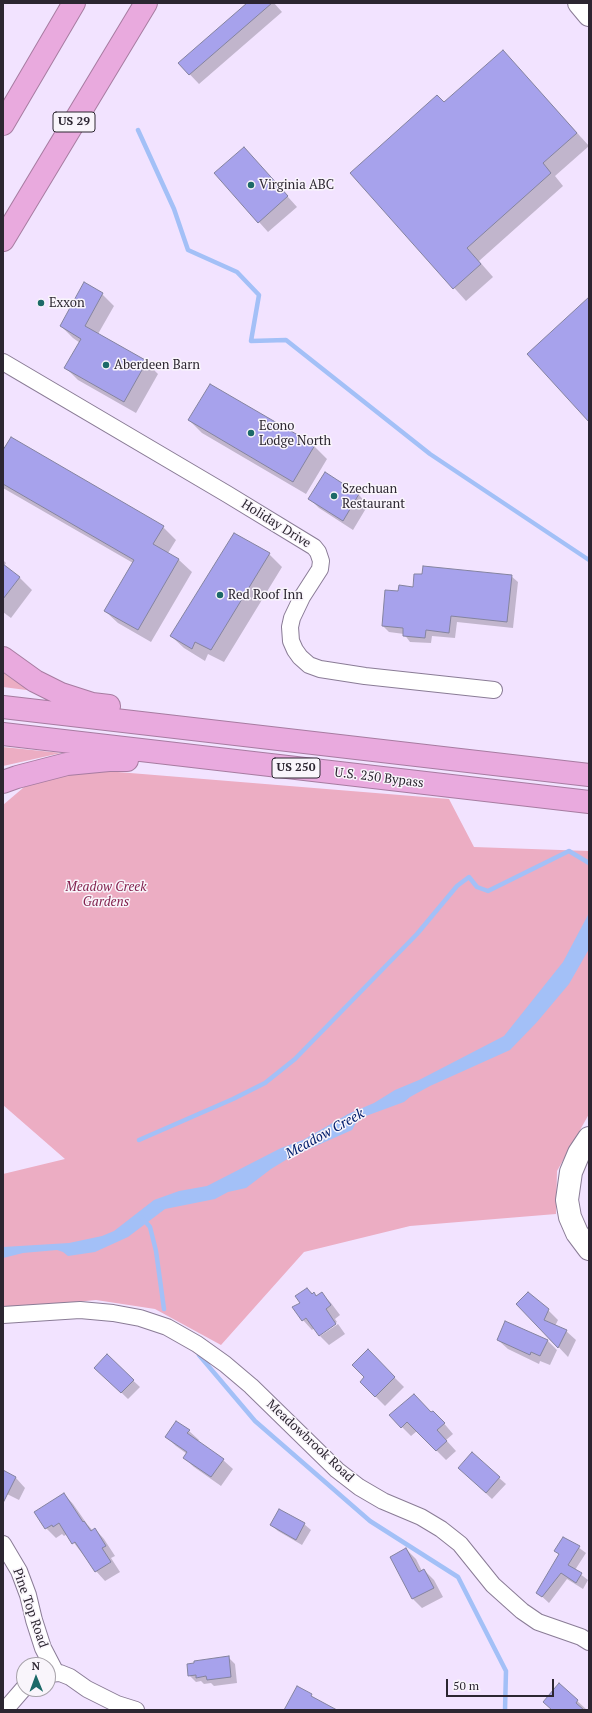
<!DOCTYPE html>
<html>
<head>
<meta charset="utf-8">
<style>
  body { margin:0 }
  #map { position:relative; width:592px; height:1713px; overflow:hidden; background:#f2e3ff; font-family:"PT Serif",serif }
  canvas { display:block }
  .frame { position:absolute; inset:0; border:4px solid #2c2631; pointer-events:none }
  .north { position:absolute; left:16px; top:1657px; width:40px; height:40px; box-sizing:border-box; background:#f9f5fb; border:1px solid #a7a2aa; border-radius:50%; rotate:359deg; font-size:11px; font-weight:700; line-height:16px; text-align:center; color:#2c2631 }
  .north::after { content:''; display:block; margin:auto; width:14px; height:18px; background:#1c6968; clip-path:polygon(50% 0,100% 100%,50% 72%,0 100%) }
  .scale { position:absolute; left:446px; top:1679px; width:108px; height:18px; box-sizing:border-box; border:2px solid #2c2631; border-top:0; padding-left:5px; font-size:12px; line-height:14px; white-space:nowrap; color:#2c2631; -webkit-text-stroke:3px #f9f5fb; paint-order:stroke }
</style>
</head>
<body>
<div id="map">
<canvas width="592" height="1713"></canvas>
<div class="frame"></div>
<div class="north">N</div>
<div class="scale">50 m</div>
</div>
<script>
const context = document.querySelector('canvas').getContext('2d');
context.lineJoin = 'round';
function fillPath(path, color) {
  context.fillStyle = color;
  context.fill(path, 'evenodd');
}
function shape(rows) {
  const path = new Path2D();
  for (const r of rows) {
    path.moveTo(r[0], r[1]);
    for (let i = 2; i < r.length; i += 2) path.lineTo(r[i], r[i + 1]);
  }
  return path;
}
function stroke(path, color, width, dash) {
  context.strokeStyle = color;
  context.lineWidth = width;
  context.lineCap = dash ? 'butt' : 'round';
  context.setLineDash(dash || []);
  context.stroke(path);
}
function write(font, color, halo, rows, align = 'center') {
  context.font = font + ' "PT Serif",serif';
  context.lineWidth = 3;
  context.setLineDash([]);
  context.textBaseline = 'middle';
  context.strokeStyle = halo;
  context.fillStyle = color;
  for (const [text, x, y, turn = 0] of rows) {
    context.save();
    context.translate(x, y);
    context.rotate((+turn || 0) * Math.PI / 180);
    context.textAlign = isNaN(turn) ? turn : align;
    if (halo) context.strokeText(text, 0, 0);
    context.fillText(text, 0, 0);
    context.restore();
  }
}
const green = shape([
  [3,664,34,691,3,687],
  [3,747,61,753,3,766],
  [81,769,449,799,474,847,589,851,589,1114,557,1171,556,1214,410,1226,304,1252,221,1345,155,1309,96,1300,3,1309,3,1174,65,1159,3,1105,3,805,30,782]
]);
const water = shape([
  [589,913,589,949,569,984,537,1022,510,1050,430,1086,410,1097,404,1102,366,1116,356,1123,352,1130,289,1158,271,1169,246,1188,228,1192,215,1199,165,1209,128,1237,95,1252,68,1256,63,1252,57,1250,23,1253,3,1258,3,1247,69,1243,102,1236,114,1231,154,1200,179,1191,207,1186,281,1148,303,1140,348,1114,374,1103,395,1090,419,1080,504,1036,563,962]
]);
const shadow = shape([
  [249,3,274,3,282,12,199,84,179,63],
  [503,51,589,146,555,176,563,186,479,261,493,277,466,301,351,173,444,103],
  [244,148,297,207,268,232,259,222],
  [85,283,102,294,114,306,98,334,146,362,158,374,136,413,78,380,66,368,80,343,73,338,61,326],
  [210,385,314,446,327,459,306,494,202,433,189,420],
  [3,452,163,527,176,540,168,553,179,560,192,572,151,642,118,623,105,611,133,563,3,488],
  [325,473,359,495,368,505,353,530,319,508,309,498],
  [269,554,282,567,224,662,208,654,205,661,184,648,171,636],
  [3,560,6,563,4,566,19,577,32,590,11,618,3,612],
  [511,576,518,582,513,628,457,622,455,638,432,636,431,643,410,642,404,634,389,632,383,626,399,592],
  [307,1289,317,1297,322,1294,331,1303,340,1315,335,1319,337,1322,320,1334,320,1336,314,1328,312,1330,303,1320,301,1303],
  [518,1304,548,1310,558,1320,555,1326,566,1331,576,1340,568,1357],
  [338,1324,345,1334,329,1345,320,1336],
  [498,1340,547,1340,557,1350,550,1365,540,1361,539,1364,508,1349],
  [368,1351,404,1387,385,1406,361,1382,366,1377],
  [107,1356,140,1387,128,1399,96,1368],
  [431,1414,442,1421,453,1434,446,1440,456,1451,446,1460,417,1431,411,1436,390,1415],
  [189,1431,199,1440,197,1442,223,1460,233,1469,221,1486,194,1467,184,1458,187,1454,176,1446,166,1437],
  [472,1454,506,1484,492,1499,459,1468],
  [3,1472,16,1478,25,1488,19,1500,3,1492],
  [64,1494,73,1504,87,1524,93,1531,95,1529,104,1539,115,1556,111,1558,120,1572,105,1581,96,1571,67,1534,64,1536,62,1534,56,1538,46,1528,36,1512],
  [304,1524,311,1530,302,1545,278,1531,271,1525],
  [570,1541,586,1553,575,1570,588,1580,583,1589,567,1579,549,1603,537,1592,560,1555],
  [406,1549,416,1559,422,1571,424,1570,434,1580,443,1597,422,1608,413,1599],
  [228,1657,235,1664,237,1683,214,1686,211,1683,204,1684,201,1681,196,1682,189,1675],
  [560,1685,587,1710,553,1710]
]);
const stream = shape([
  [138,130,174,209,188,250,237,272,259,295,251,341,286,340,430,454,589,560],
  [139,1140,233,1099,265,1083,295,1059,417,934,457,886,469,877,477,887,488,891,569,851,589,863],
  [142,1218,150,1227,156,1251,164,1309],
  [199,1355,255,1421,370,1521,458,1577,506,1671,505,1710]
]);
const building = shape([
  [247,3,272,3,189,75,178,63,247,3],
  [503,50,577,133,543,163,551,173,467,248,481,264,453,289,350,173,437,95,444,102,503,50],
  [244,147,288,196,258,223,214,173,244,147],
  [84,282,103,293,85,326,147,361,124,402,64,368,81,339,60,326,84,282],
  [589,297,589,422,527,354,589,297],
  [210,384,315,445,293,482,188,420,210,384],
  [11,437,164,526,153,544,179,559,138,630,104,611,134,560,3,484,3,450,11,437],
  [325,472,359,494,343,521,308,499,325,472],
  [234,533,270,553,211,650,195,642,192,649,170,636,234,533],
  [3,564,20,577,3,599,3,564],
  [423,566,512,575,507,622,451,616,449,633,426,630,425,638,403,636,403,628,382,626,385,590,398,591,399,585,413,587,414,574,422,574,423,566],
  [307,1288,312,1294,314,1292,316,1296,322,1292,331,1305,326,1309,336,1324,319,1336,306,1318,302,1321,292,1307,300,1303,295,1296,307,1288],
  [528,1292,549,1309,544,1320,567,1330,558,1348,516,1304,528,1292],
  [505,1321,548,1340,540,1356,531,1352,530,1355,497,1340,505,1321],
  [368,1349,395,1377,375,1397,360,1382,364,1377,352,1365,368,1349],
  [107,1354,134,1380,121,1393,94,1368,107,1354],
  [414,1394,431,1412,433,1411,445,1423,437,1430,447,1441,436,1451,407,1422,401,1428,389,1415,414,1394],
  [176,1421,190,1430,187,1433,224,1459,211,1477,183,1458,187,1452,165,1437,176,1421],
  [472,1452,500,1477,486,1493,458,1468,472,1452],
  [3,1470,16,1477,3,1503,3,1470],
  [64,1493,83,1522,84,1521,91,1531,95,1528,106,1546,102,1548,111,1562,95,1572,75,1542,72,1544,59,1523,53,1527,52,1525,45,1529,34,1512,64,1493],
  [279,1509,305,1523,296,1540,270,1525,279,1509],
  [563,1537,580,1546,568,1565,582,1573,576,1583,561,1573,542,1597,536,1593,559,1554,554,1551,563,1537],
  [406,1548,419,1572,424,1569,434,1588,412,1599,390,1557,406,1548],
  [229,1656,231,1677,207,1680,206,1676,196,1678,196,1675,188,1676,187,1664,194,1663,194,1661,229,1656],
  [559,1683,578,1700,576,1703,584,1710,552,1710,543,1702,559,1683],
  [297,1686,312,1694,311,1696,337,1710,284,1710,297,1686]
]);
const street = shape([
  [3,362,227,494,314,547,318,552,321,561,320,569,302,597,292,618,290,627,291,641,295,650,300,657,309,665,320,669,365,676,494,690],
  [3,1315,80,1310,113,1313,140,1318,167,1327,197,1344,225,1364,251,1386,337,1470,359,1487,383,1501,421,1517,441,1529,460,1544,493,1585,522,1611,538,1622,581,1637,589,1642],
  [3,1544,19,1571,28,1595,34,1620,43,1648,56,1673],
  [48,1674,60,1673,70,1677,87,1689,117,1704,136,1710],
  [5,1710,24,1688]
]);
const secondary = shape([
  [579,3,589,15],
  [589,1138,579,1153,571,1172,567,1200,570,1217,577,1233,589,1249]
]);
const highway = shape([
  [3,124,74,3],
  [3,240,146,3],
  [3,658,35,681,61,694,92,704,109,706],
  [3,707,589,775],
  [3,734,589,802],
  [3,782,17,777,67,764,109,760,127,760]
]);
const markers = [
  [251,185,4,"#1c6968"],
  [41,303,4,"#1c6968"],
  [106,365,4,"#1c6968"],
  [251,433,4,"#1c6968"],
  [334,496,4,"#1c6968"],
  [220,595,4,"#1c6968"]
];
const shields = [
  [74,122,42],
  [296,768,48]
];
const shieldNames = [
  ["US 29",74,122],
  ["US 250",296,768]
];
const poiNames = [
  ["Virginia ABC",259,185],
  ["Exxon",49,303],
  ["Aberdeen Barn",114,365],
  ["Econo",259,426],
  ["Lodge North",259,441],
  ["Szechuan",342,489],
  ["Restaurant",342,504],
  ["Red Roof Inn",228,595]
];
const streetNames = [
  ["Holiday Drive",276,524,32],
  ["U.S. 250 Bypass",379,778,7],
  ["Meadowbrook Road",310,1441,43],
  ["Pine Top Road",30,1608,71]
];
const parkNames = [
  ["Meadow Creek",106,887],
  ["Gardens",106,902]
];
const waterNames = [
  ["Meadow Creek",325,1134,-29]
];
fillPath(green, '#ecadc3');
fillPath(water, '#a3c0f7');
fillPath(shadow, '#0003');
stroke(stream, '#a3c0f7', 4.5);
fillPath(building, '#a7a2ec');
stroke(building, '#84839f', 1);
stroke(street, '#8a7c96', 18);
stroke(secondary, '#8a7c96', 24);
stroke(highway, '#a77ca1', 24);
stroke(street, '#fff', 16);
stroke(secondary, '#fff', 22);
stroke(highway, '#e9aade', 22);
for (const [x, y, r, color] of markers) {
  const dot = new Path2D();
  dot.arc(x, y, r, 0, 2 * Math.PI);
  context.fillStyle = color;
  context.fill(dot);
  stroke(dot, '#f9f5fb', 1.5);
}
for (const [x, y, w] of shields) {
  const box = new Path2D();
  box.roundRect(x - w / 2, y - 10, w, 20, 3);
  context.fillStyle = '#f9f5fb';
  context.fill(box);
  stroke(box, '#2c2631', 1);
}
write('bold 12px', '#2c2631', null, shieldNames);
write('13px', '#2c2631', '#f9f5fb', poiNames, 'left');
write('13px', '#2c2631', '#f9f5fb', streetNames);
write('italic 13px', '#83234f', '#f9f5fb', parkNames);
write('italic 14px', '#04216e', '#f9f5fb', waterNames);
</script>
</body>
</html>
